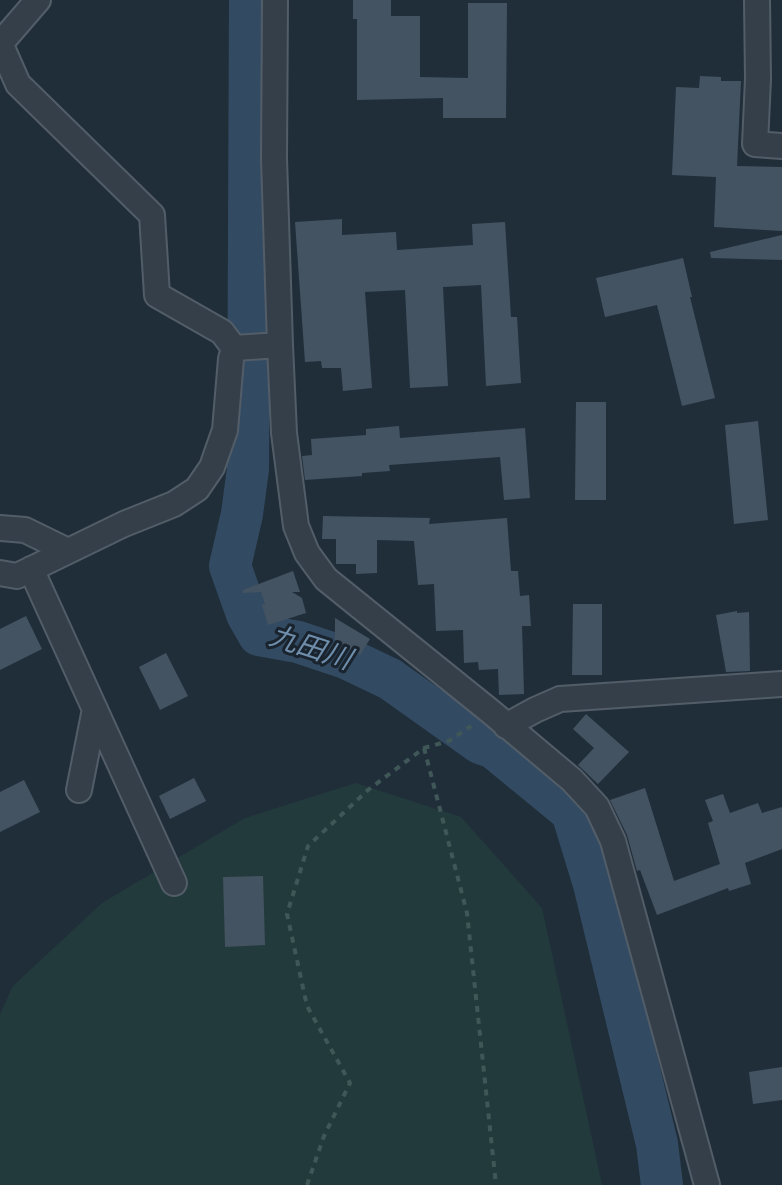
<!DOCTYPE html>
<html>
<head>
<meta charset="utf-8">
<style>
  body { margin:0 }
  canvas { display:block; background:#202e3a }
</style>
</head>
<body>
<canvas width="782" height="1185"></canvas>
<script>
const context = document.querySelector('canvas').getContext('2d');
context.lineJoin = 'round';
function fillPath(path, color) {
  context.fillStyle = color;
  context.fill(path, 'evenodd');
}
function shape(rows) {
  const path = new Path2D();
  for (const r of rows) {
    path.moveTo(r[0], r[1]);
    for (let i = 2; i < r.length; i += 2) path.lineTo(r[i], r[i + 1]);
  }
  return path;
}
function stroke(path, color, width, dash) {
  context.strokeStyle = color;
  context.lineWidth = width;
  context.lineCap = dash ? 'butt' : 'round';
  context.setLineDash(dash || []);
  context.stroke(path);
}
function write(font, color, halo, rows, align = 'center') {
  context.font = font + ' "Fira Sans Condensed","Noto Sans JP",sans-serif';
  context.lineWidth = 6;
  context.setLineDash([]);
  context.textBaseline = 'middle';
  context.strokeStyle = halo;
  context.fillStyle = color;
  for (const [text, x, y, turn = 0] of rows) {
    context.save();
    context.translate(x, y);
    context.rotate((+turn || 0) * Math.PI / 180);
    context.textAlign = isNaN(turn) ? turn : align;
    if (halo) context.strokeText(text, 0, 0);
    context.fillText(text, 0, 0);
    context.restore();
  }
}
const green = shape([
  [356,783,461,817,542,908,602,1185,0,1185,0,1014,13,986,102,903,245,818]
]);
const river = shape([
  [250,0,248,469,242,514,230,566,247,614,259,635,298,642,346,658,390,679,480,743,494,748,572,812,594,884,657,1144,662,1185]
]);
const building = shape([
  [353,0,391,0,391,16,420,16,420,77,468,78,468,3,507,3,506,118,443,118,443,98,357,100,357,19,353,19],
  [700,76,721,77,721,81,741,81,737,166,782,167,782,231,714,227,716,177,672,175,676,87,699,88],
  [342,219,342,235,396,232,397,250,473,245,472,224,505,222,511,317,517,317,521,383,486,386,481,285,443,287,448,386,410,388,405,290,365,292,372,388,343,391,341,368,322,368,321,361,305,362,295,222],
  [782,235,782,260,711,258,710,252],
  [683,258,692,297,690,297,715,398,682,406,657,305,605,317,596,278],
  [576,402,606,402,606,500,575,500],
  [758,421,768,520,734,524,725,425],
  [399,426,400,438,525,428,530,498,504,500,500,457,389,465,390,471,362,473,362,476,305,480,302,456,312,455,311,439,366,435,366,429],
  [323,516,430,518,429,524,507,518,511,571,518,571,520,596,529,595,531,626,522,626,524,694,499,695,498,669,479,670,478,662,464,663,463,630,436,631,434,584,418,585,414,541,377,540,377,573,356,574,356,564,336,564,336,539,322,539],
  [293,571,300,592,292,592,302,598,306,613,268,625,262,605,265,604,261,592,243,593,243,590],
  [573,604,602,604,602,675,572,675],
  [737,611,737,613,749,612,750,671,726,672,716,615],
  [26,616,42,649,0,670,0,629],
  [335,618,370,639,360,655,335,640],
  [166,653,188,696,160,710,139,667],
  [586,714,629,752,598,784,578,765,594,748,573,729],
  [194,778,206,801,170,819,159,796],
  [24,780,40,812,0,832,0,792],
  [645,788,674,881,720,864,708,823,713,821,705,800,723,794,730,813,758,803,762,813,782,807,782,849,745,863,751,884,729,891,728,888,657,915,640,870,637,871,627,835,610,800],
  [263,876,265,945,225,947,223,877],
  [782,1067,782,1100,753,1104,749,1072]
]);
const path = shape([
  [424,748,467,913,496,1185],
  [307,1185,324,1136,350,1083,307,1006,287,914,308,846,368,790,424,748,449,741,471,726]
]);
const minor = shape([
  [275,0,274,159,280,345,284,433,296,526,307,553,326,579,491,712,572,780,597,807,613,841,707,1185],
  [757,0,758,79,755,144,782,146],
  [0,43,18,84,152,215,157,295,222,332,234,348],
  [0,44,38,0],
  [234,348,280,345],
  [0,528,25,530,68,551],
  [31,569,174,883],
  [0,573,17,576,124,524,174,504,197,489,212,467,225,430,231,359,234,348],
  [506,726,535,710,560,699,782,684],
  [79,790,95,709]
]);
const waterNames = [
  ["九田川",310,649,18]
];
fillPath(green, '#223a3b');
stroke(river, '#334b62', 42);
fillPath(building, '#445361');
stroke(minor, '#525d68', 28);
stroke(path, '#405758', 4, [6, 6]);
stroke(minor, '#343f4a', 24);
write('italic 28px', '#6e8eab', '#1a242f', waterNames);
</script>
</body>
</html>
